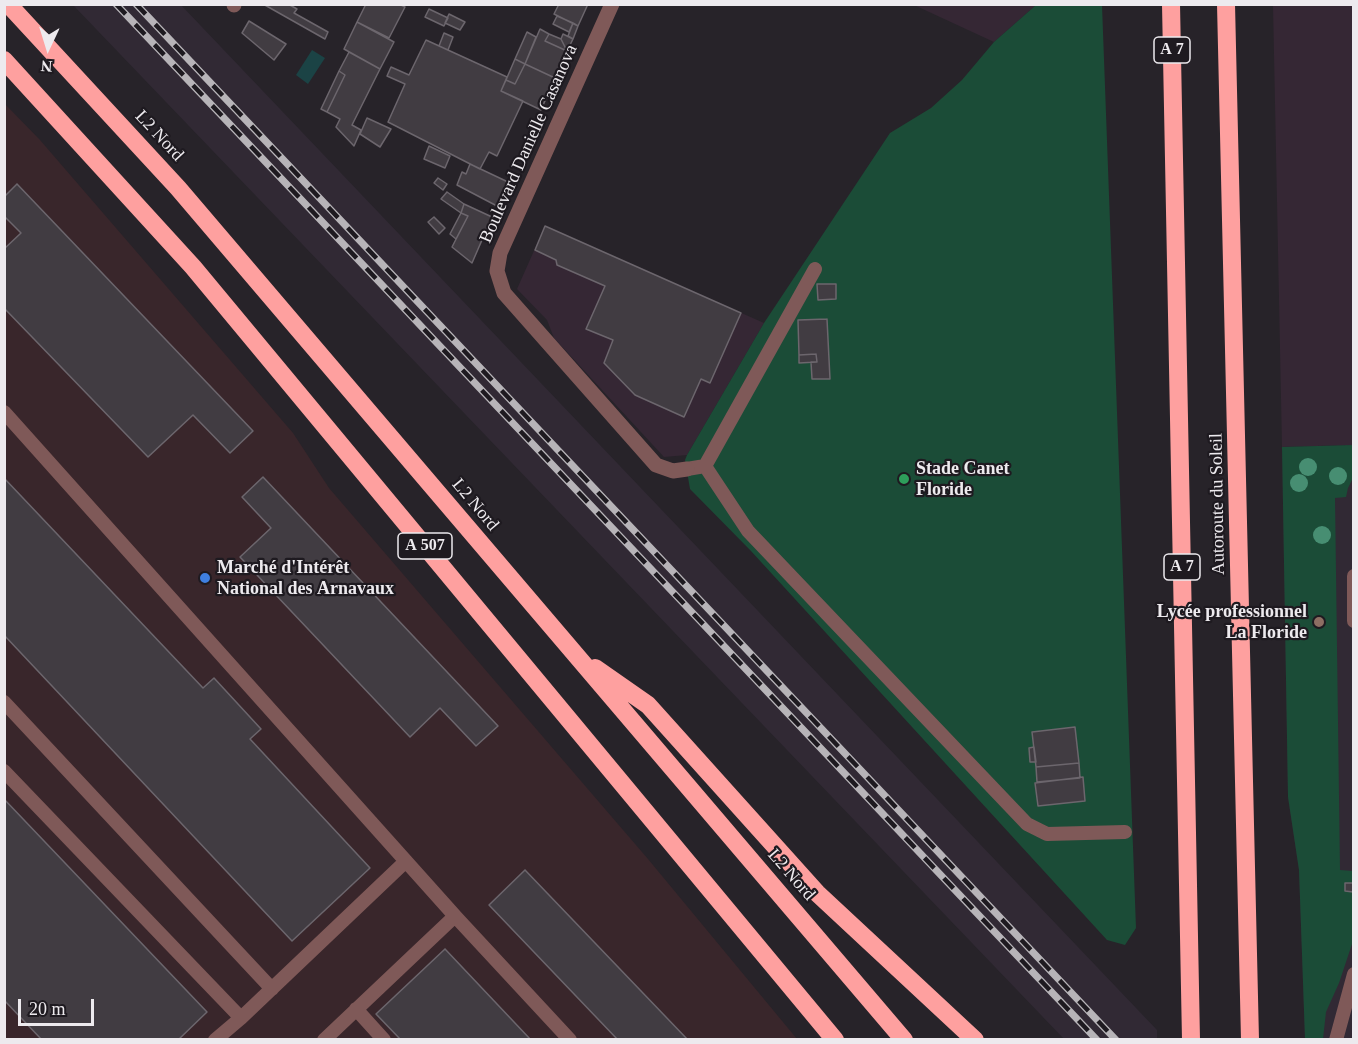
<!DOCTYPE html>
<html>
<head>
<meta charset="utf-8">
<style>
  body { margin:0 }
  #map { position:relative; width:1358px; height:1044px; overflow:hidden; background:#272329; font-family:"Times New Roman",serif }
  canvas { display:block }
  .frame { position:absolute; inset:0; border:6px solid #edeaee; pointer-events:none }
  .north { position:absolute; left:18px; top:18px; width:60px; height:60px; -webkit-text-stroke:4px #1e1a20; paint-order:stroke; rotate:184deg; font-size:16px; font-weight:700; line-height:24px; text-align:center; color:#edeaee }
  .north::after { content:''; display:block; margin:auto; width:21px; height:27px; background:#edeaee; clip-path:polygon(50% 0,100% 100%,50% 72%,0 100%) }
  .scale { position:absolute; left:18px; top:999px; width:76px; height:27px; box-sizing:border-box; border:3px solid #edeaee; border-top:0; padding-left:8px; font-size:18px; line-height:21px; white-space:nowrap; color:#edeaee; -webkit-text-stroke:4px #1e1a20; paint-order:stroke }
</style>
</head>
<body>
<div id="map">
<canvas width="1358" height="1044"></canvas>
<div class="frame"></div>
<div class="north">N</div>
<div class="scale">20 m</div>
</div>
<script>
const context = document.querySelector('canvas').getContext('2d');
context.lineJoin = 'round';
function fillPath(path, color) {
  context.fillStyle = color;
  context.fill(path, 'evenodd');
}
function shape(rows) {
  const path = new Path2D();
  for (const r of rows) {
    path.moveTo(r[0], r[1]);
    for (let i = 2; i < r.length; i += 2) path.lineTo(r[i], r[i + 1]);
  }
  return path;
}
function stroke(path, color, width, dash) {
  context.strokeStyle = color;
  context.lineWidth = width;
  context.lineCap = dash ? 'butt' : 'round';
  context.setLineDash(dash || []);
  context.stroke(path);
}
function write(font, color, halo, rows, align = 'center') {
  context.font = font + ' "Times New Roman",serif';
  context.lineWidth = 4.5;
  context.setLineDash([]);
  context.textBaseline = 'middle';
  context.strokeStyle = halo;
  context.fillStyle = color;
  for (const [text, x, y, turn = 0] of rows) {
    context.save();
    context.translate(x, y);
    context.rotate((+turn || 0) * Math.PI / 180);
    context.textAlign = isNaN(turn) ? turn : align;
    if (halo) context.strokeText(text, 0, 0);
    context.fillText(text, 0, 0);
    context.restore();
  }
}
const commercial = shape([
  [4,103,40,140,293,433,329,488,648,859,797,1039,5,1039]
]);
const industrial = shape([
  [914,5,1036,5,994,42],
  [1273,5,1353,5,1353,445,1282,447],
  [545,226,764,323,687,455,664,457,554,338,547,320,517,289]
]);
const built = shape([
  [73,5,181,5,1157,1030,1157,1039,1064,1039],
  [1353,445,1353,1039,1305,1039,1299,870,1288,797,1282,447]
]);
const green = shape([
  [1036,5,1102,5,1136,928,1125,945,1107,940,751,551,690,489,685,460,687,455,764,323,890,133,931,108,962,80,994,42],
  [1353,445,1353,478,1348,488,1346,497,1335,498,1340,870,1353,871,1353,941,1339,983,1326,1012,1323,1039,1305,1039,1299,870,1288,797,1282,447]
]);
const water = shape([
  [312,50,325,58,308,84,296,75]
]);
const building = shape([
  [263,4,288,4,297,9,294,13,328,32,325,39,263,4],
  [366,4,399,4,405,7,389,38,357,22,366,4],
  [559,4,588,4,578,26,554,14,559,4],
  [429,9,448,18,444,26,425,17,429,9],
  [449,14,465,22,460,30,445,23,449,14],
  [557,16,573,23,569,32,553,24,557,16],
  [249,21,286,44,274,60,242,33,249,21],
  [357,22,394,42,380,69,344,49,357,22],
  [573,23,578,26,573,39,568,36,573,23],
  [540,29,549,34,545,41,567,51,555,78,525,64,540,29],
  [527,32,536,37,525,64,515,59,527,32],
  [444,33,453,37,448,50,439,46,444,33],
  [549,34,561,39,567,51,545,41,549,34],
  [563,34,573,39,567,51,561,39,563,34],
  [426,40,507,77,501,91,523,101,497,156,489,152,480,169,388,122,405,84,387,76,391,67,409,75,426,40],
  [349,52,380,69,352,125,361,130,354,146,336,127,340,119,327,112,345,75,339,71,349,52],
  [515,59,525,64,515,84,506,80,515,59],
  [525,64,555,78,541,110,501,91,506,80,515,84,525,64],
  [339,71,345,75,327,112,321,109,339,71],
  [367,118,391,129,380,147,360,134,367,118],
  [429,146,450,156,445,168,424,159,429,146],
  [470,164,508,182,497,206,457,185,462,172,466,174,470,164],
  [438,178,447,184,443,190,434,183,438,178],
  [17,184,253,431,230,453,193,415,148,457,4,308,4,249,21,233,4,216,4,197,17,184],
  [447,192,464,204,461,213,441,199,447,192],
  [464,204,492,217,472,263,452,247,468,216,461,213,464,204],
  [461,213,468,216,456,239,450,234,461,213],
  [434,217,445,228,439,234,428,222,434,217],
  [545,226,741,313,710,383,701,379,684,417,635,395,604,363,613,340,586,329,605,286,557,265,556,260,535,250,545,226],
  [817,284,836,284,836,299,818,300,817,284],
  [827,319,830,379,812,379,811,362,817,362,816,354,799,355,798,320,827,319],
  [816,354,817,362,799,363,799,355,816,354],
  [263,477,498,726,476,746,440,708,410,737,240,557,271,528,242,497,263,477],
  [4,478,203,688,214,678,261,729,250,739,370,868,292,941,4,635,4,478],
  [1075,727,1079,763,1036,767,1032,732,1075,727],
  [1034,747,1036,762,1030,762,1029,748,1034,747],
  [1079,763,1080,778,1037,782,1036,767,1079,763],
  [1083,777,1085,801,1038,806,1035,783,1083,777],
  [4,799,207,1012,178,1040,42,1040,4,1000,4,799],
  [525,870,688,1040,618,1040,489,905,525,870],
  [1345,883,1353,883,1353,892,1345,891,1345,883],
  [445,949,531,1040,401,1040,376,1014,445,949]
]);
const lane = shape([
  [4,412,455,916],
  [705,466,815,269],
  [687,469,705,466,748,531,1027,824,1047,834,1125,832],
  [1354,576,1354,621],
  [4,702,272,989],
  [4,771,241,1018,215,1040],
  [356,1009,384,1040],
  [241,1018,406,861],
  [324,1040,455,916,570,1040],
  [1336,1040,1354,974]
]);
const street = shape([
  [612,4,500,253,497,271,504,293,656,465,673,471,687,469],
  [234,5,234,4]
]);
const highway = shape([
  [8,4,178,188,904,1040],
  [1171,4,1191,1040],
  [1226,4,1250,1040],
  [4,60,193,267,835,1040],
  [595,668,648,705,817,893,975,1040]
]);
const rail = shape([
  [116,4,1097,1040],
  [136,4,1116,1040]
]);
const trees = [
  [1308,467],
  [1338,476],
  [1299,483],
  [1322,535]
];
const markers = [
  [904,479,6,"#2e9e5b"],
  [205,578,6,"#3f7fe0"],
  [1319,622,6,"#8d6e63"]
];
const shields = [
  [1172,50,36],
  [425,546,54],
  [1182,567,36]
];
const shieldNames = [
  ["A 7",1172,50],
  ["A 507",425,546],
  ["A 7",1182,567]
];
const streetNames = [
  ["L2 Nord",159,136,47],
  ["Boulevard Danielle Casanova",529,144,-66],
  ["Autoroute du Soleil",1218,504,-91],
  ["L2 Nord",475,505,50],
  ["L2 Nord",791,875,49]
];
const poiNames = [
  ["Stade Canet",916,469],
  ["Floride",916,490],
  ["Marché d'Intérêt",217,568],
  ["National des Arnavaux",217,589],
  ["Lycée professionnel",1307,612,"right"],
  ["La Floride",1307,633,"right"]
];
fillPath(commercial, '#39262b');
fillPath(industrial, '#352734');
fillPath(built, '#312934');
fillPath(green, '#1b4c37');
fillPath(water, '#1b4345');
fillPath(building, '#413c42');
stroke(building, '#6c666d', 1.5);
stroke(lane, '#7f5958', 14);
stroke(street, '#7f5958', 15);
stroke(highway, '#fea09f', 18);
stroke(rail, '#b7b4b8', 7);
stroke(rail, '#1e1a20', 4.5, [14]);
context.fillStyle = '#478e72';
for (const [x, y] of trees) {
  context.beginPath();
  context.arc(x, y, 9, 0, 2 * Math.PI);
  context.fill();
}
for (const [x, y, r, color] of markers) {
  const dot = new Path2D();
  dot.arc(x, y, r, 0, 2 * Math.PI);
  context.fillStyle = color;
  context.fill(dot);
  stroke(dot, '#1e1a20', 2);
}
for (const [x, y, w] of shields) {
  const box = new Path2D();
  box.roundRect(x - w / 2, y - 13, w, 26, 4.5);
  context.fillStyle = '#1e1a20';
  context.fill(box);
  stroke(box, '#edeaee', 1.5);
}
write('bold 16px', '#edeaee', null, shieldNames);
write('18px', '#edeaee', '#1e1a20', streetNames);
write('bold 18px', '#edeaee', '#1e1a20', poiNames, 'left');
</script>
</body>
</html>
